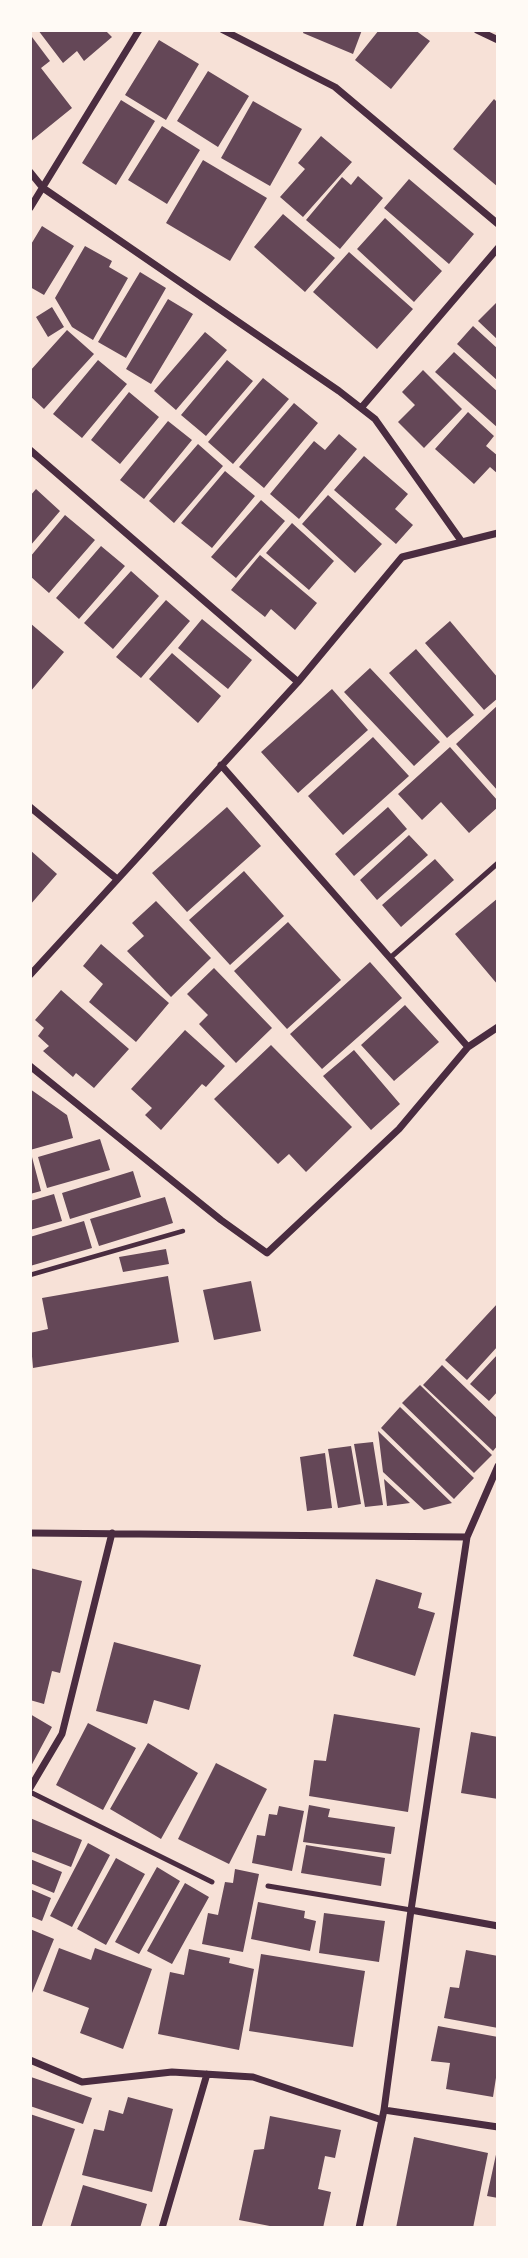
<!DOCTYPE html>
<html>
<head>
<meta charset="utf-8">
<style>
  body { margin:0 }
  #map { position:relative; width:528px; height:2258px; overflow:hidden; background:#f7e1d7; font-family:Arial,sans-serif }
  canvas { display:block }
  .frame { position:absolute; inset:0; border:32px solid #fffaf5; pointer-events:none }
</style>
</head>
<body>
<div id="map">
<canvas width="528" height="2258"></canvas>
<div class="frame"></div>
</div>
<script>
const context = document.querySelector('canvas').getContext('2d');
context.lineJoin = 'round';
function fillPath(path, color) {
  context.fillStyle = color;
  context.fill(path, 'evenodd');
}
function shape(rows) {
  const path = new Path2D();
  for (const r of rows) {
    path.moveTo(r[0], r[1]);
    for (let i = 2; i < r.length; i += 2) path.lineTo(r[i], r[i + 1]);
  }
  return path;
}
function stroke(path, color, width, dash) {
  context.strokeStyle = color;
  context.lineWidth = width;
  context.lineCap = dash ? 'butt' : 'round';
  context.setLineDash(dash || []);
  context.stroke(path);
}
const building = shape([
  [38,30,105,30,112,37,84,61,77,51,63,63],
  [304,30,362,30,353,54,303,33],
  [379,30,415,30,430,41,391,89,355,60],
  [32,37,50,61,41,68,72,108,30,142],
  [159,40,199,64,166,120,125,95],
  [208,71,249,96,218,147,177,121],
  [494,99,498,103,498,187,453,149],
  [121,100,155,121,116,185,82,163],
  [253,101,302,129,270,186,221,158],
  [162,126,200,150,167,204,128,180],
  [321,136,352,162,303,217,280,197,305,169,298,163],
  [203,160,267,198,230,261,166,223],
  [358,176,383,198,340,249,306,220,342,177,351,185],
  [409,179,474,234,449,264,384,208],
  [283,214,335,258,305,292,254,247],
  [385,218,442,271,414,302,357,249],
  [42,226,74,246,44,295,30,287,30,246],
  [85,246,112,261,109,267,128,278,93,340,72,327,55,298],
  [349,252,413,309,377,349,313,292],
  [140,272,166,288,126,358,98,342],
  [168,299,193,314,151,384,126,369],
  [496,303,498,305,498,340,478,321],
  [52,307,64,327,48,337,36,317],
  [473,326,498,349,498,381,457,344],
  [67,330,94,354,44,409,30,396,30,371],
  [205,332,227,350,176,410,154,391],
  [454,352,498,392,498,428,435,372],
  [98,360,127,384,82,438,53,414],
  [227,360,253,381,206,436,181,415],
  [423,370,462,409,424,448,398,422,415,405,402,392],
  [263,378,289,399,233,464,208,442],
  [129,392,159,417,120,464,91,440],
  [294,403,318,423,264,488,239,467],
  [468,412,494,436,486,446,498,456,498,474,490,467,474,484,435,449],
  [168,421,192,440,144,499,120,480],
  [339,434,357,449,299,519,270,494,314,441,325,450],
  [198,444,223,466,174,523,149,501],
  [364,456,408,494,395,509,413,525,396,544,334,490],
  [225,471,255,496,212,548,181,523],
  [36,489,60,511,30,546,30,496],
  [328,495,382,544,355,573,302,524],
  [261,500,285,521,236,578,211,557],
  [65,515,95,540,49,593,30,576,30,557],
  [292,523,334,561,309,590,266,553],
  [101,546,125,566,79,619,56,598],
  [260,555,317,603,295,630,271,609,265,617,231,590],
  [131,571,159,596,113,649,84,623],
  [166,600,190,621,141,678,116,657],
  [202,619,252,660,228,689,178,648],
  [450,621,498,678,498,698,484,710,425,643],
  [30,623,64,652,30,692],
  [416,649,474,715,447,738,389,673],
  [172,653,221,696,198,723,149,679],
  [370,668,440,742,414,766,344,692],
  [332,689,368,730,298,793,261,752],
  [498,705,498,791,456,744],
  [373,737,409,776,343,835,308,796],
  [450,747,498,801,498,807,469,833,441,802,422,820,398,794],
  [227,807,261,846,187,912,152,873],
  [388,807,407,829,354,876,335,854],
  [409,835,428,855,377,900,360,880],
  [30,850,57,874,30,905],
  [435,859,454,880,401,927,382,905],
  [244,871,284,916,230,965,189,920],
  [498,898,498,985,455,934],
  [156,901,211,958,171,997,127,951,144,936,132,923],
  [288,922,341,980,287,1029,234,971],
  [101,944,169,1003,136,1042,89,1002,103,984,83,966],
  [370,962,402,998,322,1069,290,1034],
  [214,968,272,1028,236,1063,199,1024,208,1015,187,994],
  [61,990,129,1049,94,1088,76,1073,73,1077,43,1051,49,1046,38,1036,44,1028,35,1020],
  [405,1005,439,1042,394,1081,361,1045],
  [185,1030,225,1066,206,1087,202,1084,161,1130,145,1115,152,1108,131,1089],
  [271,1045,352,1127,306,1172,289,1154,278,1164,214,1099],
  [354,1050,400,1104,371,1130,323,1076],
  [30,1089,67,1115,73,1138,30,1150],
  [100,1139,110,1170,47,1188,38,1157],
  [32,1157,41,1191,30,1194,30,1158],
  [133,1171,141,1197,70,1219,62,1193],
  [54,1194,62,1221,30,1230,30,1201],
  [165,1197,173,1223,99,1246,90,1219],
  [84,1221,92,1248,30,1266,30,1237],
  [166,1249,169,1264,123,1272,119,1257],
  [168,1276,179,1342,33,1368,30,1333,48,1329,42,1298],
  [251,1281,261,1331,214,1340,203,1290],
  [498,1303,498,1346,467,1380,445,1360],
  [498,1354,498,1391,489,1401,470,1384],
  [442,1365,498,1419,498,1445,493,1451,423,1385],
  [420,1385,492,1455,474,1473,402,1403],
  [400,1407,474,1478,454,1499,381,1428],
  [378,1431,452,1503,424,1510,383,1472],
  [373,1442,383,1505,365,1507,354,1444],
  [351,1446,361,1504,338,1508,328,1449],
  [325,1453,332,1508,307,1511,300,1457],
  [384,1479,410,1503,387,1506],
  [30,1568,82,1581,60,1673,52,1671,44,1704,30,1700],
  [376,1579,422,1593,418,1608,435,1613,415,1676,353,1656],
  [114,1642,201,1665,189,1710,154,1700,147,1724,96,1711],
  [30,1714,52,1727,30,1768],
  [334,1714,420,1728,408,1812,309,1796,314,1760,326,1761],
  [88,1723,136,1748,103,1810,56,1785],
  [471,1732,498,1737,498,1799,461,1793],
  [148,1743,198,1773,161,1839,110,1809],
  [216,1763,267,1789,229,1864,178,1839],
  [309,1805,330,1809,328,1817,395,1827,391,1854,303,1842],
  [279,1806,304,1811,292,1871,252,1863,257,1835,265,1836,269,1814,277,1815],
  [30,1818,82,1840,71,1867,30,1851],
  [88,1843,110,1855,72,1927,50,1916],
  [306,1845,385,1858,381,1886,301,1873],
  [116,1858,145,1874,106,1945,77,1929],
  [30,1859,62,1872,54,1893,30,1883],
  [157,1867,180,1881,139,1954,115,1942],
  [235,1869,259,1874,243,1952,202,1944,208,1913,218,1915,225,1882,233,1883],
  [185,1883,209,1897,172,1964,147,1951],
  [30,1889,51,1898,42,1921,30,1916],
  [258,1902,305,1911,304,1918,316,1921,310,1951,251,1939],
  [324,1913,385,1921,379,1962,319,1953],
  [30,1929,54,1939,30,1998],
  [59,1948,91,1960,95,1948,152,1969,123,2049,80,2033,89,2008,43,1991],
  [189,1949,230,1958,229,1963,254,1969,239,2050,158,2034,170,1972,184,1975],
  [466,1950,498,1956,498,2028,444,2018,450,1987,459,1988],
  [261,1954,365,1971,353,2047,249,2031],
  [438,2026,498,2037,498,2065,493,2097,446,2089,450,2063,431,2061],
  [31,2077,92,2098,83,2124,30,2106],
  [128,2097,173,2109,152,2192,82,2175,94,2129,104,2131,109,2110,123,2114],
  [30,2114,75,2129,41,2228,30,2228],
  [270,2116,341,2130,335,2158,325,2156,318,2189,331,2192,323,2228,280,2228,239,2220,254,2150,264,2149],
  [414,2137,488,2153,473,2228,396,2228],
  [497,2150,498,2150,498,2198,487,2196],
  [83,2185,147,2204,140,2228,70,2228]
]);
const path = shape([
  [30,1275,183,1231]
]);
const service = shape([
  [390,958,498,863],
  [30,1792,212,1882],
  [268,1886,411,1910]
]);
const minor = shape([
  [223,30,335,87,498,224],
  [477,30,498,40],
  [30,172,43,188,339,391,375,419,462,542],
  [30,208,139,30],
  [361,408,498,248],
  [30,450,298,682],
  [221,765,468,1047],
  [30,807,117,879],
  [30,975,298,682,402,557,498,533],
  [30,1066,221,1220,267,1253,399,1129,468,1047,498,1027],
  [498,1466,467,1537,411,1910,498,1926],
  [30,1533,467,1537],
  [30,1788,62,1734,112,1533],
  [30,2060,82,2082,172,2072,253,2077,382,2120],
  [384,2110,498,2127],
  [162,2228,207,2074],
  [359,2228,384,2110,411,1910]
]);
fillPath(building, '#644757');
stroke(path, '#4a2c40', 4.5);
stroke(service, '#4a2c40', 5);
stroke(minor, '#4a2c40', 7);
</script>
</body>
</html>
